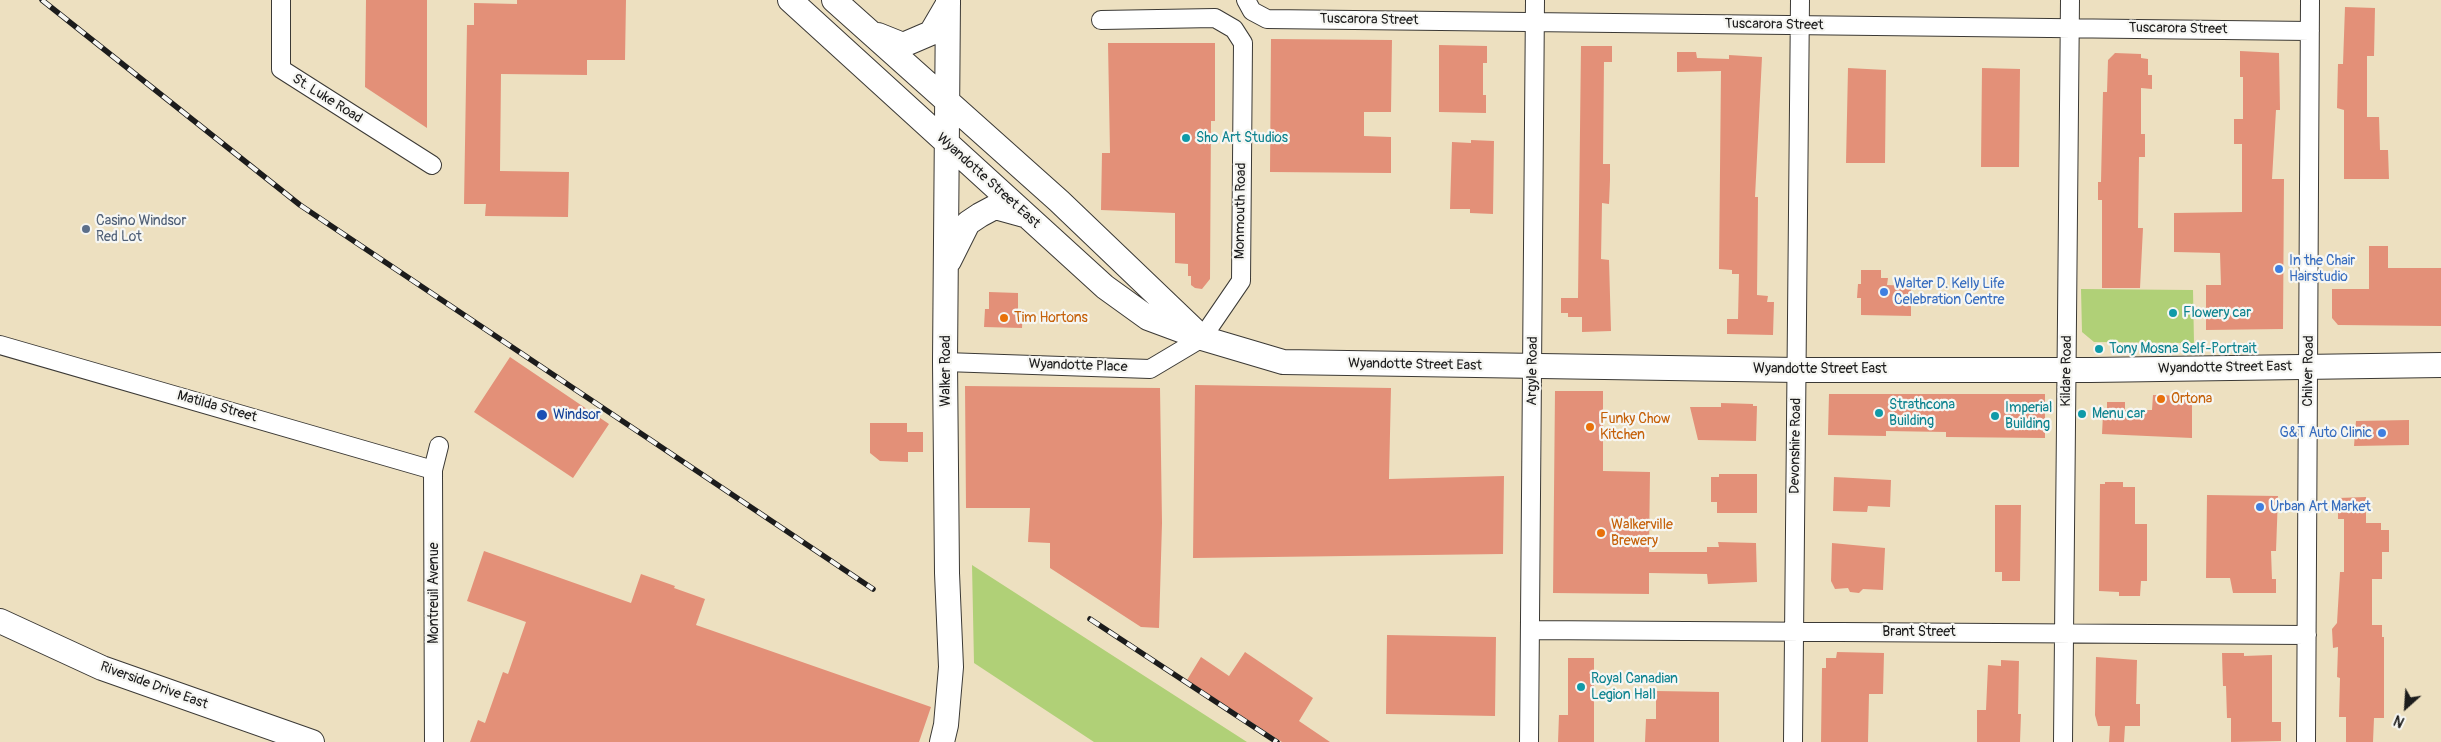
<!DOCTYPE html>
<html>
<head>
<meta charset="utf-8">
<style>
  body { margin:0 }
  #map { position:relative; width:2441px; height:742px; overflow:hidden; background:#ede0c0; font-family:Pangolin,sans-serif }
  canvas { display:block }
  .north { position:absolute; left:2381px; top:682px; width:50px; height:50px; -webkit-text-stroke:4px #f6f6f2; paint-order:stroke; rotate:206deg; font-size:14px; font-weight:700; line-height:20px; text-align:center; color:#1c1c1c }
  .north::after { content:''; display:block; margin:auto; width:18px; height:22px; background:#1c1c1c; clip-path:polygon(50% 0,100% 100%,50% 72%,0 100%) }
</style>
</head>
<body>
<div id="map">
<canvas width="2441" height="742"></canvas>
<div class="north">N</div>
</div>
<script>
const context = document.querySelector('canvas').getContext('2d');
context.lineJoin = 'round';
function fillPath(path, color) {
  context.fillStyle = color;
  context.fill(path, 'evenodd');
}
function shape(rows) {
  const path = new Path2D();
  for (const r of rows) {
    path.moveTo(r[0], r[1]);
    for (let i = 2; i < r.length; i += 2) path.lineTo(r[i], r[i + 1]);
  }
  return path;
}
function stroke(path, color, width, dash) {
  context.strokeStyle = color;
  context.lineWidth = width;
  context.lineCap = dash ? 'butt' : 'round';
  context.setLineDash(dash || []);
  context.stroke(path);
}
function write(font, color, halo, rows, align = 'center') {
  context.font = font + ' Pangolin,sans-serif';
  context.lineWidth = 4.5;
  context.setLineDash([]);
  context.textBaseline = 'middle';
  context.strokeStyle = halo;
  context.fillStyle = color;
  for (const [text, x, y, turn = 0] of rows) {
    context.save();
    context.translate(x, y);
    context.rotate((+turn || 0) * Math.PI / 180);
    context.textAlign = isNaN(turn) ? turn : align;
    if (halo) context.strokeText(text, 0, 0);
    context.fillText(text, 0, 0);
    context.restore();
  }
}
const green = shape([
  [2081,289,2193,290,2194,343,2094,342,2082,332],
  [972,565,1247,742,1094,742,974,663]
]);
const building = shape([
  [366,0,427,0,427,128,365,87],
  [517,0,626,0,625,60,587,60,587,75,501,74,500,171,569,172,568,217,485,216,486,204,464,204,467,25,474,25,474,3,517,4],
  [2345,7,2375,8,2374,56,2367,56,2367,117,2379,117,2380,150,2388,150,2389,179,2344,179,2344,110,2337,108,2338,64,2343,64],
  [1271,39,1392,40,1391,112,1364,112,1364,136,1391,137,1391,173,1270,172],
  [1108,43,1215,43,1215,121,1211,121,1210,279,1202,289,1195,288,1191,285,1191,276,1188,276,1188,264,1175,263,1175,213,1101,210,1102,153,1110,153],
  [1439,45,1487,46,1487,63,1483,63,1483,95,1486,95,1486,113,1439,112],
  [1581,46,1612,46,1612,62,1604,62,1603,164,1610,164,1610,180,1609,204,1602,203,1601,259,1609,260,1611,331,1582,332,1582,317,1568,317,1568,313,1561,313,1561,298,1578,298],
  [2240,51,2279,53,2280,110,2276,110,2272,179,2284,179,2283,329,2206,330,2206,285,2221,285,2220,253,2174,252,2174,213,2242,212,2242,144,2234,144,2234,119,2243,119,2243,77,2240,77],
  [1677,52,1696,52,1697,58,1729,59,1729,55,1762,57,1755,197,1758,197,1757,295,1768,296,1767,302,1774,302,1773,335,1727,334,1727,319,1738,319,1739,274,1732,274,1732,270,1719,269,1721,71,1677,72],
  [2115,53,2141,54,2141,58,2148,59,2148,75,2152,75,2152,89,2141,88,2141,134,2145,134,2145,157,2139,157,2138,228,2143,228,2140,288,2102,288,2102,200,2098,200,2098,182,2101,182,2103,92,2107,92,2108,60],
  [1848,68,1886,70,1885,163,1846,163],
  [1982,68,2020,69,2019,167,1981,167],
  [1471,140,1494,141,1493,214,1470,213,1470,209,1450,209,1452,142,1471,143],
  [2369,246,2388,246,2388,268,2441,268,2441,326,2338,325,2332,318,2332,289,2369,289],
  [1861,270,1881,270,1881,278,1888,278,1887,285,1911,286,1911,316,1861,315,1861,298,1857,298,1858,284,1861,284],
  [989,292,1018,293,1018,309,1023,309,1022,328,984,327,985,309,989,309],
  [510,357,609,424,573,478,474,412],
  [1195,385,1391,388,1389,479,1504,476,1503,554,1193,558],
  [965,386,1160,388,1162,523,1159,628,1141,627,1050,568,1050,543,1028,542,1030,508,966,508],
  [1555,391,1603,391,1603,471,1650,472,1649,552,1707,552,1707,547,1719,547,1718,542,1756,543,1757,582,1708,584,1707,574,1649,573,1649,594,1553,593],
  [1829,394,2045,394,2045,438,1946,437,1946,432,1886,431,1886,436,1828,435],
  [2153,395,2192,396,2192,438,2102,434,2103,414,2107,415,2107,402,2125,402,2125,410,2152,410],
  [1721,403,1753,404,1753,406,1757,406,1756,441,1698,440,1690,407,1721,407],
  [2409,420,2409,445,2354,446,2356,421],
  [870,423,907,423,907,432,923,432,923,452,908,452,908,462,880,461,870,453],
  [1719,474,1757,474,1757,513,1717,513,1717,502,1711,502,1711,477,1719,477],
  [1834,477,1891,480,1890,507,1868,506,1867,512,1833,511],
  [2105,482,2123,482,2123,487,2135,487,2135,524,2147,524,2147,581,2141,581,2140,596,2119,596,2119,592,2099,591,2100,484,2105,484],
  [2207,495,2278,496,2276,551,2271,551,2272,579,2276,579,2276,593,2233,593,2230,578,2206,578],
  [2366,497,2366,523,2381,523,2381,530,2389,530,2389,552,2382,552,2382,579,2372,579,2372,625,2382,625,2382,637,2384,637,2384,718,2374,718,2373,742,2346,742,2346,717,2339,717,2340,678,2337,677,2338,647,2333,648,2332,629,2337,623,2340,572,2344,572,2344,519,2338,519,2338,498],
  [1995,505,2021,505,2020,581,2002,581,2002,572,1995,572],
  [1832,543,1885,548,1883,590,1863,589,1859,593,1850,592,1848,588,1835,589,1831,581],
  [484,551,631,603,641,574,675,586,674,588,705,599,696,625,931,707,919,742,470,742,478,720,485,723,503,672,508,674,526,622,467,601],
  [1387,635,1496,637,1495,716,1386,714],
  [1245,652,1313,698,1299,721,1330,742,1282,742,1187,680,1201,657,1229,676],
  [1837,652,1884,653,1883,694,1869,694,1868,742,1821,742,1822,668,1826,668,1826,658,1836,658],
  [2222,653,2244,653,2244,656,2272,655,2272,722,2281,722,2281,741,2231,742,2231,718,2227,718,2226,686,2223,686],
  [2096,657,2137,660,2136,704,2140,704,2140,726,2125,726,2124,742,2109,742,2110,726,2098,726,2095,715],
  [1568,658,1594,658,1594,742,1558,742,1559,715,1568,715],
  [2001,660,2019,661,2018,714,2021,714,2020,742,1977,742,1977,710,1986,710,1988,665,2001,666],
  [1656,691,1719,692,1719,742,1645,742,1646,719,1656,719]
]);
const minor = shape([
  [281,0,281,69,432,165],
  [1246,0,1252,11,1267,19,2310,31],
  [0,345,433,470],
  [945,362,1150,369,1202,338,1241,281,1243,43,1234,29,1215,18,1101,20],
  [1530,630,2307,635],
  [434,742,433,470,439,446],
  [1529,742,1535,0],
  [1793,742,1800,0],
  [2063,742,2070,0],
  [2306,742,2310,0]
]);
const secondary = shape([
  [790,0,1105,287,1148,318,1202,338,1283,362,1797,370,2091,370,2441,365],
  [834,0,1059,201,1197,333],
  [878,35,903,45,931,33,948,4],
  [949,261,968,223,980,215,995,207,1024,215],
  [0,621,102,668,312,742],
  [942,742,946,725,951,667,947,573,945,362,948,0]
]);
const rail = shape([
  [42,0,300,205,873,589],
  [1090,619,1277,742]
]);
const markers = [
  [1186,138,5,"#0f9aa8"],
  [86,229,5,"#5c6f8a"],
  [2279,269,5,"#3f7fe0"],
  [1884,292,5,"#3f7fe0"],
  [2173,313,5,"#0f9aa8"],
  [1004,318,5,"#e8710a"],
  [2099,349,5,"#0f9aa8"],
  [2161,399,5,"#e8710a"],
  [1879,413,5,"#0f9aa8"],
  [2082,414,5,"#0f9aa8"],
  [542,415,6,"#1a4fb4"],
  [1995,416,5,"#0f9aa8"],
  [1590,427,5,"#e8710a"],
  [2382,433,5,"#3f7fe0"],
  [2260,507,5,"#3f7fe0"],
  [1601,533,5,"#e8710a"],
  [1581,687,5,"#0f9aa8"]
];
const streetNames = [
  ["Tuscarora Street",1369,20,1],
  ["Tuscarora Street",1774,25,1],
  ["Tuscarora Street",2178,29,1],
  ["St. Luke Road",327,99,32],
  ["Wyandotte Street East",988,181,42],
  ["Monmouth Road",1241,211,-89],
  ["Wyandotte Street East",1415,365,1],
  ["Wyandotte Place",1078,366,2],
  ["Wyandotte Street East",2225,368,-1],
  ["Wyandotte Street East",1820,369],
  ["Walker Road",946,371,-90],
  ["Argyle Road",1533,371,-89],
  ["Kildare Road",2067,371,-89],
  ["Chilver Road",2309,371,-89],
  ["Matilda Street",217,407,16],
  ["Devonshire Road",1796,446,-89],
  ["Montreuil Avenue",434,593,-90],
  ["Brant Street",1919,632],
  ["Riverside Drive East",154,686,20]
];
const cultureNames = [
  ["Sho Art Studios",1196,138],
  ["Flowery car",2183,313],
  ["Tony Mosna Self-Portrait",2109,349],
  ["Strathcona",1889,405],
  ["Building",1889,421],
  ["Imperial",2005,408],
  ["Building",2005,424],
  ["Menu car",2092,414],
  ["Royal Canadian",1591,679],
  ["Legion Hall",1591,695]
];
const serviceNames = [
  ["Casino Windsor",96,221],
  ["Red Lot",96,237]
];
const shopNames = [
  ["In the Chair",2289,261],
  ["Hairstudio",2289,277],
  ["Walter D. Kelly Life",1894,284],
  ["Celebration Centre",1894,300],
  ["G&T Auto Clinic",2372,433,"right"],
  ["Urban Art Market",2270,507]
];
const foodNames = [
  ["Tim Hortons",1014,318],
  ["Ortona",2171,399],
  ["Funky Chow",1600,419],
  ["Kitchen",1600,435],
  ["Walkerville",1611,525],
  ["Brewery",1611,541]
];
const transitNames = [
  ["Windsor",553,415]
];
fillPath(green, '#b0d077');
fillPath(building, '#e39078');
stroke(minor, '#3b3935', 20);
stroke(secondary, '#3b3935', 26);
stroke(minor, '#fff', 18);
stroke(secondary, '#fff', 24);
stroke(rail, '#1c1c1c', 5.5);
stroke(rail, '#f6f6f2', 4, [11]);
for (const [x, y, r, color] of markers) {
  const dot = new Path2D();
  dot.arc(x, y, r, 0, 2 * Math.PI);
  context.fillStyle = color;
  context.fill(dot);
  stroke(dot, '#f6f6f2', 2);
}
write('14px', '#1c1c1c', '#f6f6f2', streetNames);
write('14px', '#0d838f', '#f6f6f2', cultureNames, 'left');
write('14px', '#4e5e75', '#f6f6f2', serviceNames, 'left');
write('14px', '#366cbe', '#f6f6f2', shopNames, 'left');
write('14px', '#c56008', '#f6f6f2', foodNames, 'left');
write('14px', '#164399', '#f6f6f2', transitNames, 'left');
</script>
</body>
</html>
